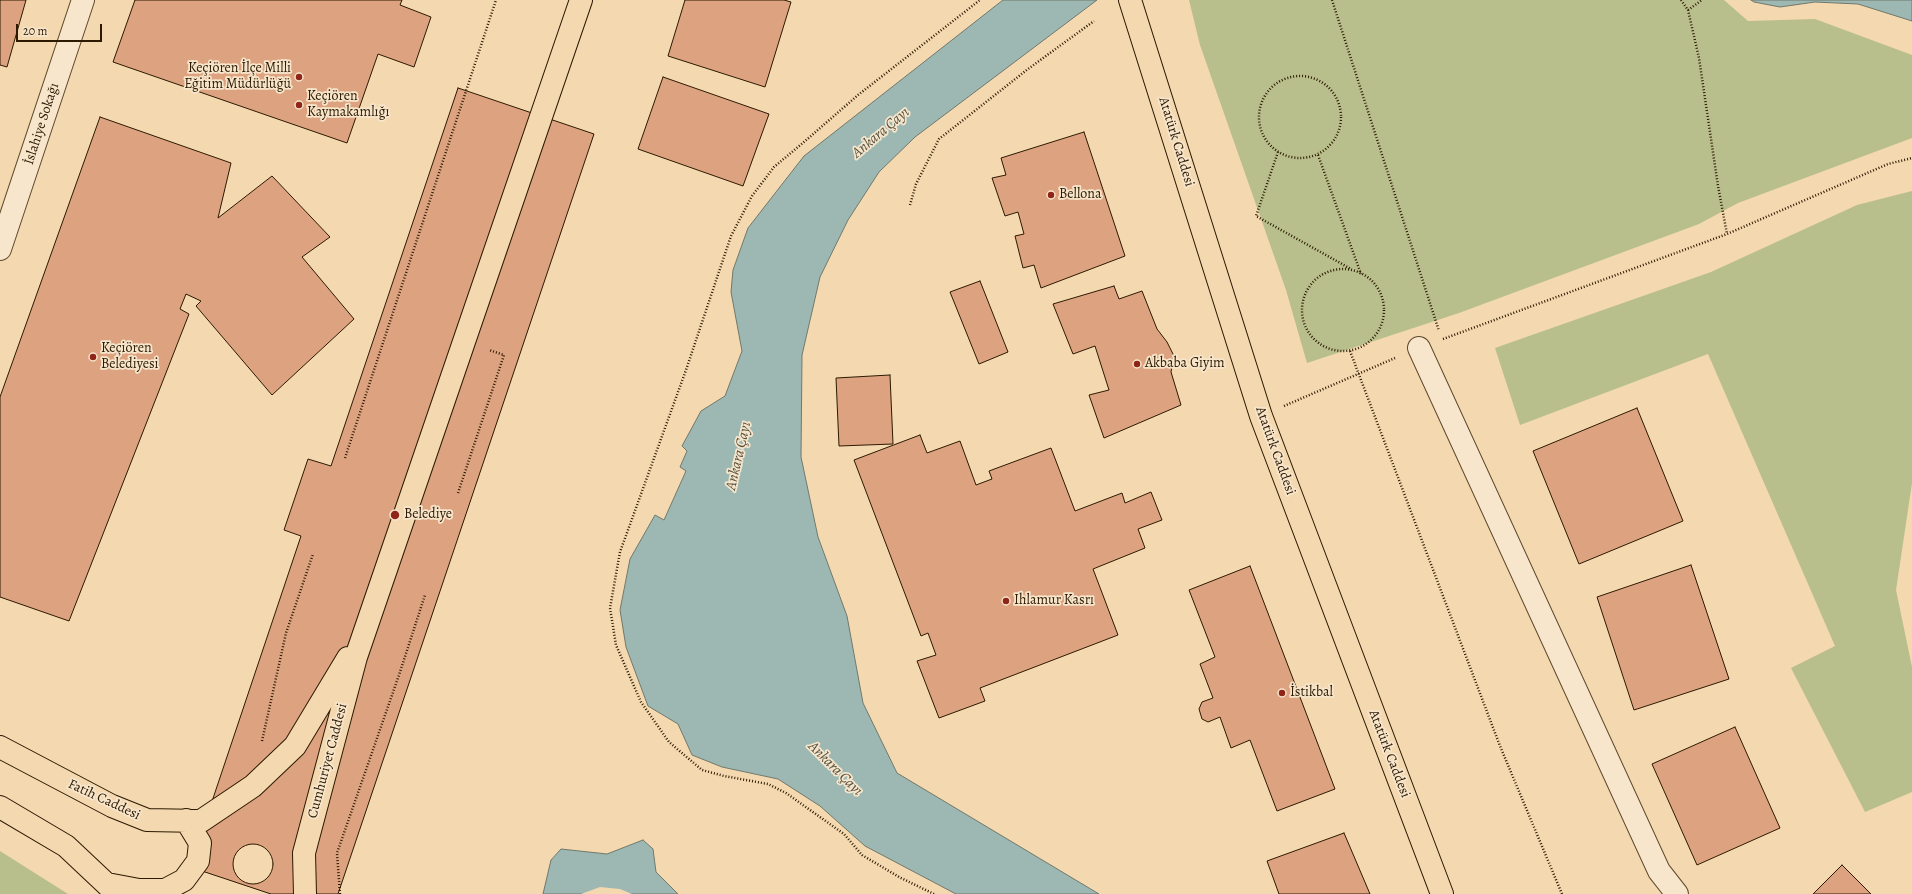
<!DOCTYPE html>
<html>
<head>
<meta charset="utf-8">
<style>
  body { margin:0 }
  #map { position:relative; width:1912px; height:894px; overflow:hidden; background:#f3d8b0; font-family:Alegreya,serif }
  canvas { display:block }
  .scale { position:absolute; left:16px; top:24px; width:86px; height:18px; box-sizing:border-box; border:2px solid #2c1900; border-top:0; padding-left:5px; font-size:12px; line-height:14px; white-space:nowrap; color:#2c1900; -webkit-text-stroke:3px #f7e6cc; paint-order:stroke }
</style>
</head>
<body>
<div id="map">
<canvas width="1912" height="894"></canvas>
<div class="scale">20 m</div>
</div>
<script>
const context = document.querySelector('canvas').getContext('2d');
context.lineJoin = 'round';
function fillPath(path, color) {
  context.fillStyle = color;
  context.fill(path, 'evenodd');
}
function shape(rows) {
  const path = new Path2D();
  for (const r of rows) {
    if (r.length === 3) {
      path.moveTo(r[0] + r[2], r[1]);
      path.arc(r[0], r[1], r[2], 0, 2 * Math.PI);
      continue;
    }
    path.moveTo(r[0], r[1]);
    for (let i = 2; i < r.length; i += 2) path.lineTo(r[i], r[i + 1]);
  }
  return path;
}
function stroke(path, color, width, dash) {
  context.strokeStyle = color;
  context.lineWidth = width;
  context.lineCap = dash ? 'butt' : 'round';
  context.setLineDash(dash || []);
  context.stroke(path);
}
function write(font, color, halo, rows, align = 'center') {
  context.font = font + ' Alegreya,serif';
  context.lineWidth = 3.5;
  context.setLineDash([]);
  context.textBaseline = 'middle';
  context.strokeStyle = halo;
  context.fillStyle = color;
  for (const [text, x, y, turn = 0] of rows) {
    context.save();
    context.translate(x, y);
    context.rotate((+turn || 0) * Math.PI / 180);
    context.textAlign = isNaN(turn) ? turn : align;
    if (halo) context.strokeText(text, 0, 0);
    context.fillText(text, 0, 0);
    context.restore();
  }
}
const green = shape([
  [1189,0,1724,0,1748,21,1815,19,1912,55,1912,138,1738,203,1699,224,1459,313,1307,363,1286,290,1200,45],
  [1912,191,1912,483,1896,590,1912,667,1912,792,1865,812,1791,668,1835,646,1708,354,1520,425,1495,348,1711,272,1857,205],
  [0,851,68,894,0,894]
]);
const water = shape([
  [1003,0,1097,0,915,137,879,172,848,220,820,277,802,355,801,457,818,537,847,616,863,703,897,773,1099,894,956,894,865,846,820,806,778,779,722,767,692,755,678,724,648,706,626,647,620,610,630,559,655,515,664,520,686,471,680,467,687,451,682,446,701,411,725,396,742,351,731,292,733,270,748,228,804,156,1003,0],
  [1751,0,1912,0,1912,21,1858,4,1815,2,1780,7,1754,2,1751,0],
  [643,840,653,849,656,872,678,894,543,894,551,860,561,849,607,854,643,840]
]);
const pier = shape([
  [600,887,620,889,632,894,581,894]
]);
const building = shape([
  [0,0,26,0,7,67,0,65,0,0],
  [135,0,402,0,400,5,431,17,414,67,378,54,347,143,113,62,135,0],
  [685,0,784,0,791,2,765,87,668,56,685,0],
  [663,77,769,114,743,186,638,149,663,77],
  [458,88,594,134,338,894,271,894,190,867,301,536,284,530,308,459,331,466,458,88],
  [100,117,231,163,218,218,272,176,330,237,302,257,354,319,272,395,196,306,201,301,186,294,180,309,189,314,69,621,0,597,0,397,100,117],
  [1084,132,1125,256,1041,288,1034,265,1023,268,1015,236,1024,234,1018,212,1005,216,992,178,1006,175,1001,158,1084,132],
  [980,281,1008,352,979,364,950,292,980,281],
  [1114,286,1119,299,1142,291,1157,329,1167,342,1174,356,1171,372,1181,405,1104,438,1089,395,1109,390,1095,346,1073,354,1053,304,1114,286],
  [890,375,893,444,839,446,836,378,890,375],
  [1637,408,1683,521,1579,564,1533,451,1637,408],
  [920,435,927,453,960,441,976,485,992,479,989,471,1051,448,1075,511,1122,493,1125,503,1151,492,1162,520,1138,529,1145,548,1093,569,1118,635,980,688,985,701,939,718,917,661,936,655,928,633,921,636,854,460,920,435],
  [1691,565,1729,679,1634,710,1597,597,1691,565],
  [1250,566,1335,789,1277,811,1250,740,1231,748,1220,717,1208,722,1202,719,1199,709,1202,702,1213,698,1200,664,1215,657,1189,590,1250,566],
  [1735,727,1780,828,1697,865,1652,764,1735,727],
  [1344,833,1370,894,1279,894,1267,861,1344,833],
  [253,864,20],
  [1842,865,1871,894,1813,894,1842,865]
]);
const path = shape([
  [1332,0,1439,331],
  [1681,0,1688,10,1699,58,1718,186,1727,234],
  [1688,10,1702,0],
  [1300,117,41],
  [1278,152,1256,216,1351,269],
  [1318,155,1361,274],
  [910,205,916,184,939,139,1028,69,1094,21],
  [1343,310,41],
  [1443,339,1727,234,1888,164,1912,158],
  [1350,351,1500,746,1562,894],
  [1284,406,1395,358],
  [345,458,496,0],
  [458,493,504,355,489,350],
  [262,741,286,633,313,554],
  [340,894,337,853,399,675,425,595],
  [934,894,899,877,862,855,844,834,786,793,768,784,724,776,702,770,669,742,641,702,616,645,610,608,620,552,686,370,731,236,752,196,774,167,804,142,858,95,980,0]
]);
const minor = shape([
  [0,249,83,0],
  [1419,348,1659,871,1677,894]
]);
const primary = shape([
  [1130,0,1261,416,1442,894],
  [0,747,112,806,147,820,201,821,253,786,295,746,348,658],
  [0,807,66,846,117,894],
  [107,884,139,890,165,890,184,880,198,861,200,843,186,820],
  [305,894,304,853,356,657,581,0]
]);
const markers = [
  [299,77,4,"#8f2418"],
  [299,105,4,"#8f2418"],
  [1051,195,4,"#8f2418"],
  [93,357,4,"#8f2418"],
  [1137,364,4,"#8f2418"],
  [395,515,5,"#8f2418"],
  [1006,601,4,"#8f2418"],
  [1282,693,4,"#8f2418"]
];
const poiNames = [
  ["Keçiören İlçe Milli",291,69,"right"],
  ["Eğitim Müdürlüğü",291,85,"right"],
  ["Keçiören",307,97],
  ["Kaymakamlığı",307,113],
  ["Bellona",1059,195],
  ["Keçiören",101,349],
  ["Belediyesi",101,365],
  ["Akbaba Giyim",1145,364],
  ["Belediye",404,515],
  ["Ihlamur Kasrı",1014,601],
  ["İstikbal",1290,693]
];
const streetNames = [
  ["İslahiye Sokağı",42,124,-72],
  ["Atatürk Caddesi",1176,142,73],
  ["Atatürk Caddesi",1275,451,70],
  ["Atatürk Caddesi",1389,754,69],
  ["Cumhuriyet Caddesi",328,761,-75],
  ["Fatih Caddesi",104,800,25]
];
const waterNames = [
  ["Ankara Çayı",881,133,-40],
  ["Ankara Çayı",739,456,-77],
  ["Ankara Çayı",835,769,45]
];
fillPath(green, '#b8bf8d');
fillPath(water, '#9db8b3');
stroke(water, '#70786b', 1);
fillPath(pier, '#f3d8b0');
fillPath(building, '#dda380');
stroke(building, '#2c1900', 1);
stroke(minor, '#5e492c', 24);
stroke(primary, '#2c1900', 24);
stroke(path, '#2c1900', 2.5, [1, 2]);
stroke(minor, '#f7e6cc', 22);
stroke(primary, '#f3d8b0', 22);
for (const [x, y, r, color] of markers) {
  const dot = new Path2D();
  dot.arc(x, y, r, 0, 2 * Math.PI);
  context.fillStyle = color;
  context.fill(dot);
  stroke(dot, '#f7e6cc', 1.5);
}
write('14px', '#2c1900', '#f7e6cc', poiNames, 'left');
write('14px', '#2c1900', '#f7e6cc', streetNames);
write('italic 15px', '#54513f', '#f7e6cc', waterNames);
</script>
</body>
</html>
